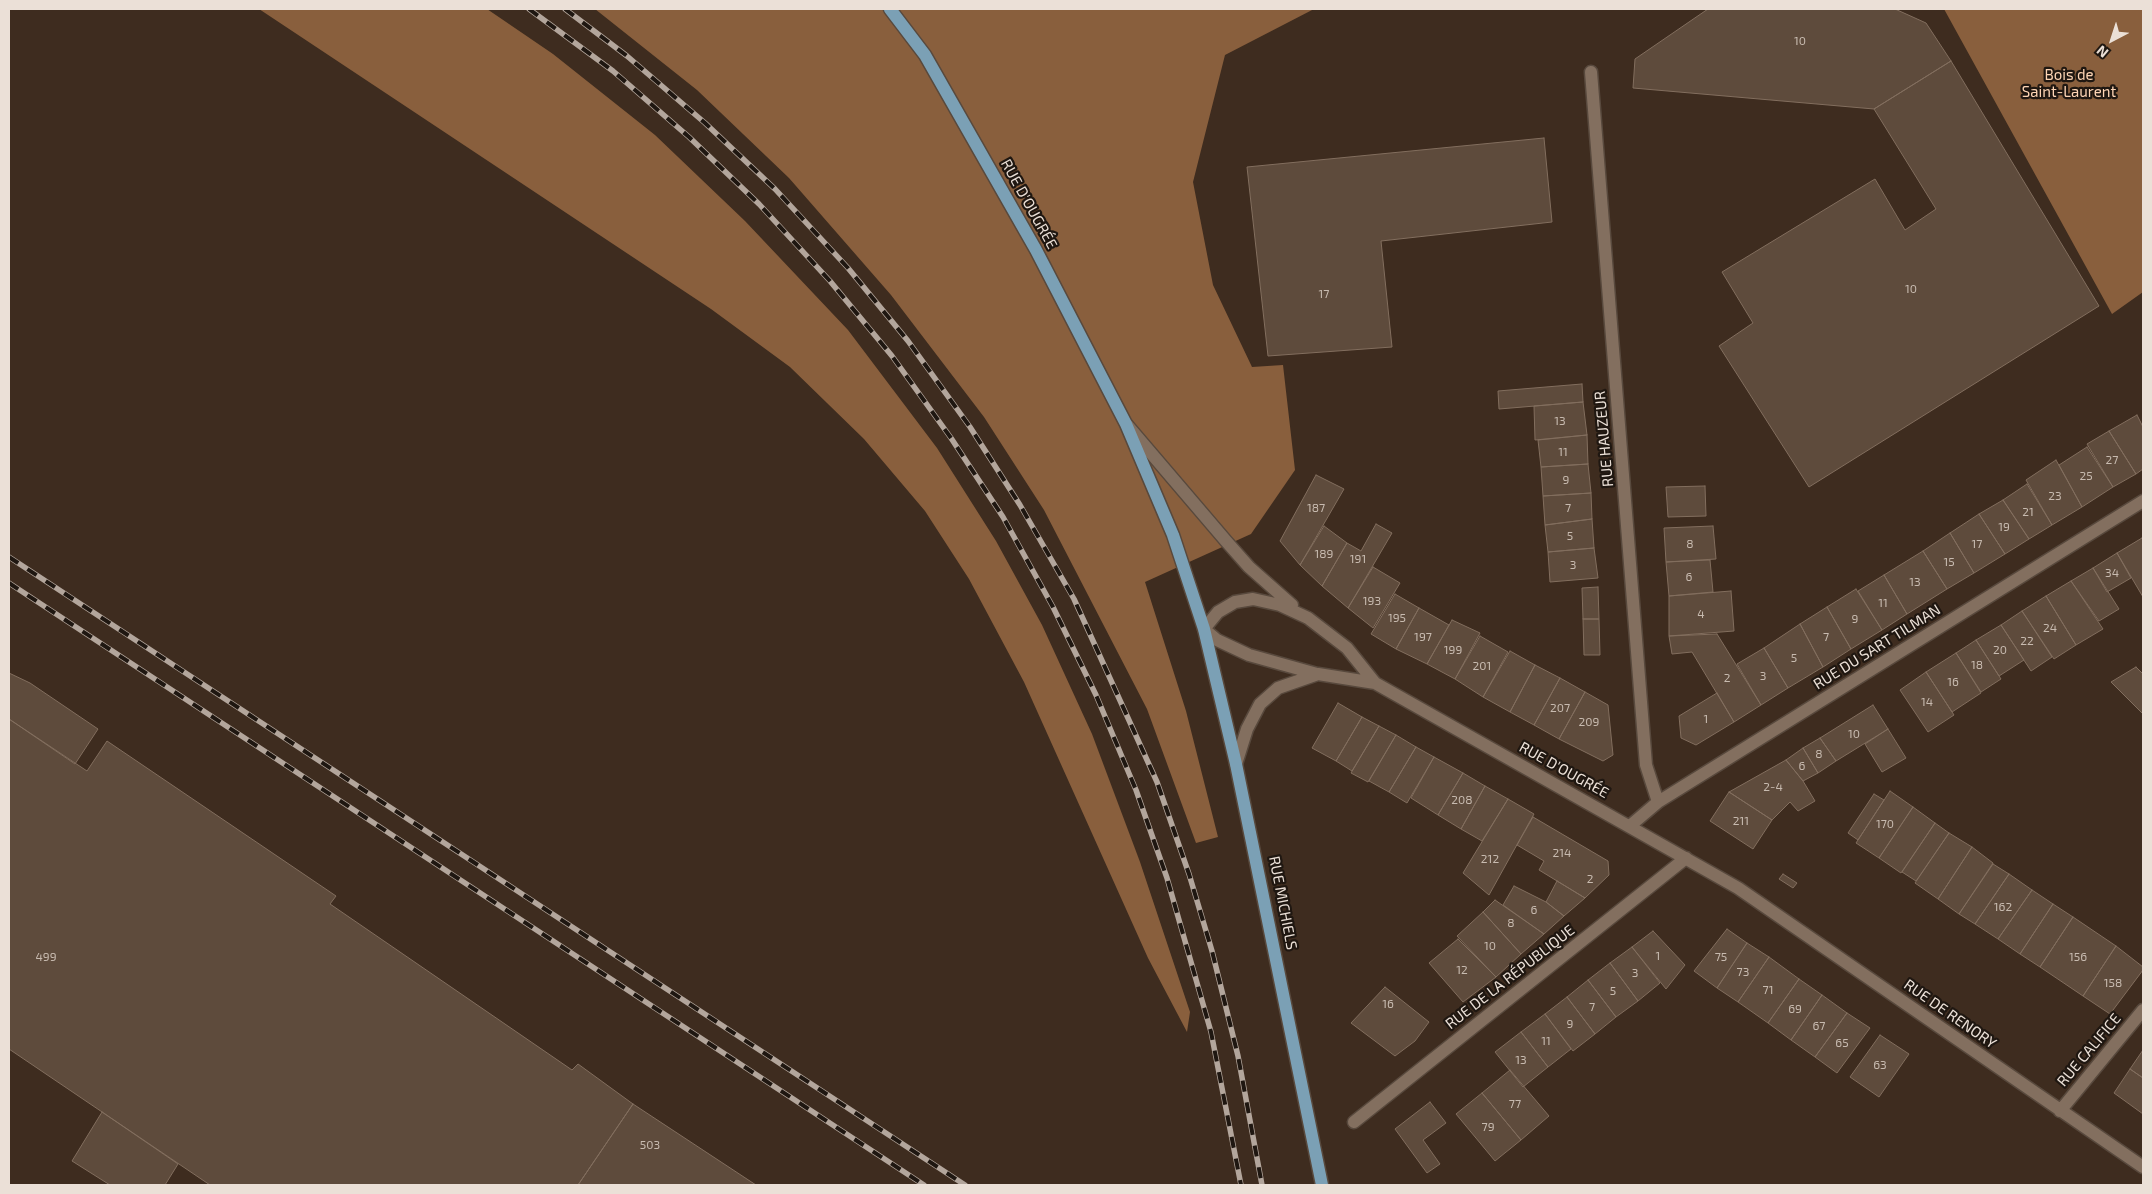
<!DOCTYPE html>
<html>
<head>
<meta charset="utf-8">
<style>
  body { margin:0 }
  #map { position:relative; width:2152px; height:1194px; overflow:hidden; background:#3e2c1f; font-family:"Exo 2",sans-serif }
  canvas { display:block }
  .frame { position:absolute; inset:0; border:10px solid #ebe0d7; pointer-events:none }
  .north { position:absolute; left:2087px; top:15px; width:50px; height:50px; -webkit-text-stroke:4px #1f1711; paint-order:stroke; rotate:220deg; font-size:14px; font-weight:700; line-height:20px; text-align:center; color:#ebe0d7 }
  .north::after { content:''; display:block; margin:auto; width:18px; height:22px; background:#ebe0d7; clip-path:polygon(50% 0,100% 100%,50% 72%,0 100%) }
</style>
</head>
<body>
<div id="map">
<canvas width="2152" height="1194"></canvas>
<div class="frame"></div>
<div class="north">N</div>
</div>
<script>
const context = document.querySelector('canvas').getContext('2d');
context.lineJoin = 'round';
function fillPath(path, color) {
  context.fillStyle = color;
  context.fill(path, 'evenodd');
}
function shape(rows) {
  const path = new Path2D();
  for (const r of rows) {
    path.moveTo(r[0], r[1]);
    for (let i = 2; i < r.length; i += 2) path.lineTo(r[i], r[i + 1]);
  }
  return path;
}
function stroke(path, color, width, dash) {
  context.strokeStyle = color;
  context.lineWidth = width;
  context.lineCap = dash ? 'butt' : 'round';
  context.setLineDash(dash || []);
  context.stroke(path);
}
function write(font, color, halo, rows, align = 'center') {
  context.font = font + ' "Exo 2",sans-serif';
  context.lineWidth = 4.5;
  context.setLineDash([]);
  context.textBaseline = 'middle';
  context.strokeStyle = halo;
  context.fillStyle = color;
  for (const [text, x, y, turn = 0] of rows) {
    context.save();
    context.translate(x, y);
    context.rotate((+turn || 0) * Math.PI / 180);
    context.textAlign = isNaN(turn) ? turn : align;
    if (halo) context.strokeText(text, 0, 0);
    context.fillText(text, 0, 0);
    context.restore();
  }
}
const forest = shape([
  [259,9,487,9,553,54,655,135,745,221,848,330,937,448,996,541,1042,625,1092,734,1140,862,1190,1012,1187,1032,1148,958,1024,682,969,579,925,511,864,439,790,367,711,309],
  [595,9,1314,9,1225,55,1193,182,1213,285,1252,367,1283,365,1295,470,1251,534,1145,582,1186,711,1218,837,1196,843,1147,709,1044,510,984,417,891,295,789,178,697,90],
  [1944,9,2143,9,2143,292,2112,314]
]);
const building = shape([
  [1708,9,1895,9,1926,23,1951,61,1874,109,1633,88,1635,59,1708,9],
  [1951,61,2099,306,1809,487,1719,346,1753,323,1722,272,1875,179,1905,230,1936,209,1874,109,1951,61],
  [1544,138,1552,222,1381,241,1392,347,1268,356,1247,167,1544,138],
  [1582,384,1583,402,1499,409,1498,391,1582,384],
  [1583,402,1587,435,1535,440,1534,406,1583,402],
  [2137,415,2143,427,2143,469,2136,474,2109,431,2137,415],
  [2109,431,2136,474,2113,487,2087,444,2109,431],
  [1587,435,1588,464,1541,467,1538,440,1587,435],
  [2087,447,2113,487,2082,507,2059,465,2087,447],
  [2056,460,2082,507,2052,525,2026,480,2056,460],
  [1588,464,1591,493,1543,496,1541,467,1588,464],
  [1316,475,1344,489,1300,565,1280,541,1316,475],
  [2027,484,2052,525,2029,539,2003,500,2027,484],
  [1705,486,1706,516,1668,517,1666,487,1705,486],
  [1591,493,1592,519,1545,525,1543,496,1591,493],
  [2003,500,2029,539,2005,554,1979,514,2003,500],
  [1979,514,2005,554,1974,573,1950,533,1979,514],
  [1592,519,1594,548,1548,552,1545,525,1592,519],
  [1376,524,1392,533,1348,608,1322,586,1347,543,1361,551,1376,524],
  [1324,526,1347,543,1322,586,1300,565,1324,526],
  [1713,526,1716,559,1666,562,1664,528,1713,526],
  [1950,533,1974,573,1947,589,1923,551,1950,533],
  [2142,538,2143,540,2143,597,2117,553,2142,538],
  [1594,548,1598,578,1550,582,1548,552,1594,548],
  [1923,551,1947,589,1907,614,1884,575,1923,551],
  [2117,553,2131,578,2107,592,2093,568,2117,553],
  [1710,560,1713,592,1669,596,1666,562,1710,560],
  [1373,567,1400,583,1373,628,1348,608,1373,567],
  [2093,568,2119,609,2099,621,2071,581,2093,568],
  [1884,575,1907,614,1882,630,1858,591,1884,575],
  [2071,581,2103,629,2076,645,2046,596,2071,581],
  [1598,587,1599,619,1583,619,1582,588,1598,587],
  [1856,589,1882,630,1851,649,1827,607,1856,589],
  [1731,591,1734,631,1669,636,1669,596,1731,591],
  [1395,594,1419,608,1396,649,1371,634,1395,594],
  [2046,596,2076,645,2054,659,2022,611,2046,596],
  [1827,607,1851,649,1823,667,1800,624,1827,607],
  [1419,608,1449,625,1427,664,1396,649,1419,608],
  [2022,611,2052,657,2031,671,2001,625,2022,611],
  [1583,619,1599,619,1600,655,1584,655,1583,619],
  [1452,620,1480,633,1455,679,1427,664,1452,620],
  [1800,624,1823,667,1788,688,1764,648,1800,624],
  [2001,625,2024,660,1999,676,1976,640,2001,625],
  [1717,634,1761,705,1734,722,1692,652,1672,654,1669,636,1717,634],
  [1480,636,1508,652,1483,697,1455,679,1480,636],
  [1976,640,2001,679,1981,692,1956,653,1976,640],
  [1764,648,1788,688,1761,705,1737,664,1764,648],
  [1510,651,1535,665,1510,712,1483,697,1510,651],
  [1956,653,1981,693,1952,712,1926,672,1956,653],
  [1535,665,1560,678,1534,725,1510,712,1535,665],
  [2136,667,2143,674,2143,714,2111,682,2136,667],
  [1926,672,1954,715,1928,732,1900,690,1926,672],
  [9,673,30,683,98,729,75,764,9,719,9,673],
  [1560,678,1585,692,1559,739,1534,725,1560,678],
  [1585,692,1608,705,1613,755,1603,761,1559,739,1585,692],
  [1717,693,1734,722,1696,745,1681,738,1679,716,1717,693],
  [1338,703,1362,717,1336,761,1312,748,1338,703],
  [1873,705,1888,729,1836,761,1820,738,1873,705],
  [1362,717,1379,726,1352,771,1336,761,1362,717],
  [9,719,87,771,107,741,336,896,330,904,572,1070,578,1064,633,1104,578,1185,210,1185,9,1049,9,719],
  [1379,726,1396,735,1368,782,1351,773,1379,726],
  [1888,729,1906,758,1882,772,1865,744,1888,729],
  [1396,735,1416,747,1389,792,1369,781,1396,735],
  [1820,738,1836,761,1818,773,1803,748,1820,738],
  [1416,747,1434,757,1407,803,1389,792,1416,747],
  [1803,748,1818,773,1803,781,1786,760,1803,748],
  [1434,757,1463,773,1438,815,1411,798,1434,757],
  [1786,760,1803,781,1815,801,1798,811,1790,802,1772,820,1729,792,1786,760],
  [1463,773,1485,786,1461,829,1438,815,1463,773],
  [1485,786,1508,799,1482,841,1461,829,1485,786],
  [1890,791,1913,807,1879,858,1856,843,1890,791],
  [1729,792,1772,820,1753,849,1710,821,1729,792],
  [1874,794,1884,800,1858,840,1848,833,1874,794],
  [1508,799,1534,814,1489,895,1463,873,1508,799],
  [1913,807,1935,823,1901,873,1879,858,1913,807],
  [1533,817,1608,861,1609,875,1585,898,1539,870,1544,861,1517,845,1533,817],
  [1935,823,1949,833,1916,881,1902,872,1935,823],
  [1949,833,1972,847,1938,899,1915,883,1949,833],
  [1972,847,1993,863,1959,914,1938,899,1972,847],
  [1993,864,2009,874,1975,924,1959,914,1993,864],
  [1783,874,1797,883,1793,888,1779,879,1783,874],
  [2009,874,2032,890,1998,939,1975,924,2009,874],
  [1557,881,1585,898,1564,916,1546,902,1557,881],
  [1514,886,1546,902,1564,916,1544,934,1503,905,1514,886],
  [2032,890,2053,904,2020,954,1998,939,2032,890],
  [1495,900,1544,934,1521,954,1483,912,1495,900],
  [2053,904,2073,917,2040,967,2020,954,2053,904],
  [1483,912,1521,954,1496,977,1457,936,1483,912],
  [2073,917,2116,946,2083,996,2040,967,2073,917],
  [1727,929,1747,943,1717,988,1694,971,1727,929],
  [1653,931,1685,965,1666,989,1632,947,1653,931],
  [1458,939,1496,977,1463,1002,1429,963,1458,939],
  [1747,943,1769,957,1738,1002,1717,988,1747,943],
  [2116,946,2143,967,2143,970,2110,1014,2083,996,2116,946],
  [1632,947,1660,983,1638,1001,1610,963,1632,947],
  [1769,957,1799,979,1768,1023,1738,1002,1769,957],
  [1610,963,1638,1001,1616,1017,1588,980,1610,963],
  [1799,979,1822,995,1791,1040,1768,1023,1799,979],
  [1588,980,1616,1017,1595,1034,1567,997,1588,980],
  [1385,987,1429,1022,1415,1041,1395,1056,1351,1023,1385,987],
  [1822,995,1847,1013,1815,1057,1791,1040,1822,995],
  [1567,997,1595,1034,1573,1051,1545,1014,1567,997],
  [1847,1013,1870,1028,1837,1073,1815,1057,1847,1013],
  [1545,1014,1571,1049,1548,1067,1521,1032,1545,1014],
  [1521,1032,1548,1067,1523,1087,1495,1052,1521,1032],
  [1880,1035,1909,1054,1879,1097,1850,1077,1880,1035],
  [2143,1050,2143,1078,2130,1069,2143,1050],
  [2130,1069,2143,1078,2143,1114,2114,1093,2130,1069],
  [1510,1070,1549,1116,1521,1140,1482,1093,1510,1070],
  [1482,1093,1521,1140,1495,1161,1456,1114,1482,1093],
  [1430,1102,1446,1123,1423,1140,1440,1164,1427,1173,1395,1129,1430,1102],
  [633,1104,756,1185,578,1185,633,1104],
  [102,1112,178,1164,165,1185,110,1185,72,1161,102,1112]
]);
const street = shape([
  [1591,72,1646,765,1658,802],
  [1127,425,1226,541,1249,567,1292,605],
  [1317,674,1249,655,1217,640,1204,629,1218,612,1235,602,1253,599,1280,605,1308,618,1347,648,1375,683],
  [1236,764,1247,729,1260,704,1278,688,1318,674,1375,683,1738,888,2143,1167],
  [1631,825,1658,802,2143,501],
  [2060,1111,2143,1010],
  [1354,1122,1686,858]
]);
const primary = shape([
  [890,9,925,55,1036,250,1126,424,1173,535,1204,629,1236,764,1322,1185]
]);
const rail = shape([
  [529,9,613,71,689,137,759,204,830,281,892,356,951,438,1003,517,1053,607,1096,695,1136,790,1167,878,1211,1032,1241,1185],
  [565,9,627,56,705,123,775,189,848,268,908,341,970,427,1020,505,1074,599,1157,782,1189,874,1212,951,1238,1056,1262,1185],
  [9,557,965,1185],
  [9,583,924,1185]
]);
const numberNames = [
  ["10",1800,41],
  ["10",1911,289],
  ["17",1324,294],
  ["13",1560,421],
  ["11",1563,452],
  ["27",2112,460],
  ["25",2086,476],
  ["9",1566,480],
  ["23",2055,496],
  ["187",1316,508],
  ["7",1568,508],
  ["21",2028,512],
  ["19",2004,527],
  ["5",1570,536],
  ["8",1690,544],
  ["17",1977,544],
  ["189",1324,554],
  ["191",1358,559],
  ["15",1949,562],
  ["3",1573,565],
  ["34",2112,573],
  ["6",1689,577],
  ["13",1915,582],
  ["193",1372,601],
  ["11",1883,603],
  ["4",1701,614],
  ["195",1397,618],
  ["9",1855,619],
  ["24",2050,628],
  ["197",1423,637],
  ["7",1826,637],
  ["22",2027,641],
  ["199",1453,650],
  ["20",2000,650],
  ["5",1794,658],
  ["18",1977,665],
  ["201",1482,666],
  ["3",1763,676],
  ["2",1727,678],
  ["16",1953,682],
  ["14",1927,702],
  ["207",1560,708],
  ["1",1706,719],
  ["209",1589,722],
  ["10",1854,734],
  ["8",1819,754],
  ["6",1802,766],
  ["2-4",1773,787],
  ["208",1462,800],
  ["211",1741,821],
  ["170",1885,824],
  ["214",1562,853],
  ["212",1490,859],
  ["2",1590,879],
  ["162",2003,907],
  ["6",1534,910],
  ["8",1511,923],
  ["10",1490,946],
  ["1",1658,956],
  ["499",46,957],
  ["75",1721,957],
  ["156",2078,957],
  ["12",1462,970],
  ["73",1743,972],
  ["3",1635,973],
  ["158",2113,983],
  ["71",1768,990],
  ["5",1613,991],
  ["16",1388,1004],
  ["7",1592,1007],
  ["69",1795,1009],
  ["9",1570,1024],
  ["67",1819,1026],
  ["11",1546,1041],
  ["65",1842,1043],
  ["13",1521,1060],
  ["63",1880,1065],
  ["77",1515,1104],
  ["79",1488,1127],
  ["503",650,1145]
];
const parkNames = [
  ["Bois de",2069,75],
  ["Saint-Laurent",2069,92]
];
const streetNames = [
  ["RUE D'OUGRÉE",1029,204,61],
  ["RUE HAUZEUR",1604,439,-95],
  ["RUE DU SART TILMAN",1877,647,-32],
  ["RUE D'OUGRÉE",1564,770,29],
  ["RUE MICHIELS",1283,903,79],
  ["RUE DE LA RÉPUBLIQUE",1510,977,-38],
  ["RUE DE RENORY",1950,1014,35],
  ["RUE CALIFICE",2089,1050,-50]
];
fillPath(forest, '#895f3d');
fillPath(building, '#5e4b3c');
stroke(building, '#826e5e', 1);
stroke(street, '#58493d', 15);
stroke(primary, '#58493d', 15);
stroke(street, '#836f5f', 12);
stroke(primary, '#7ba0b5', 12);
stroke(rail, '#b3a69c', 5.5);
stroke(rail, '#1f1711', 4, [11]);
write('12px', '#c8bbb0', null, numberNames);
write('15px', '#fed5b5', '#1f1711', parkNames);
write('15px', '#ebe0d7', '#1f1711', streetNames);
</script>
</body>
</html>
